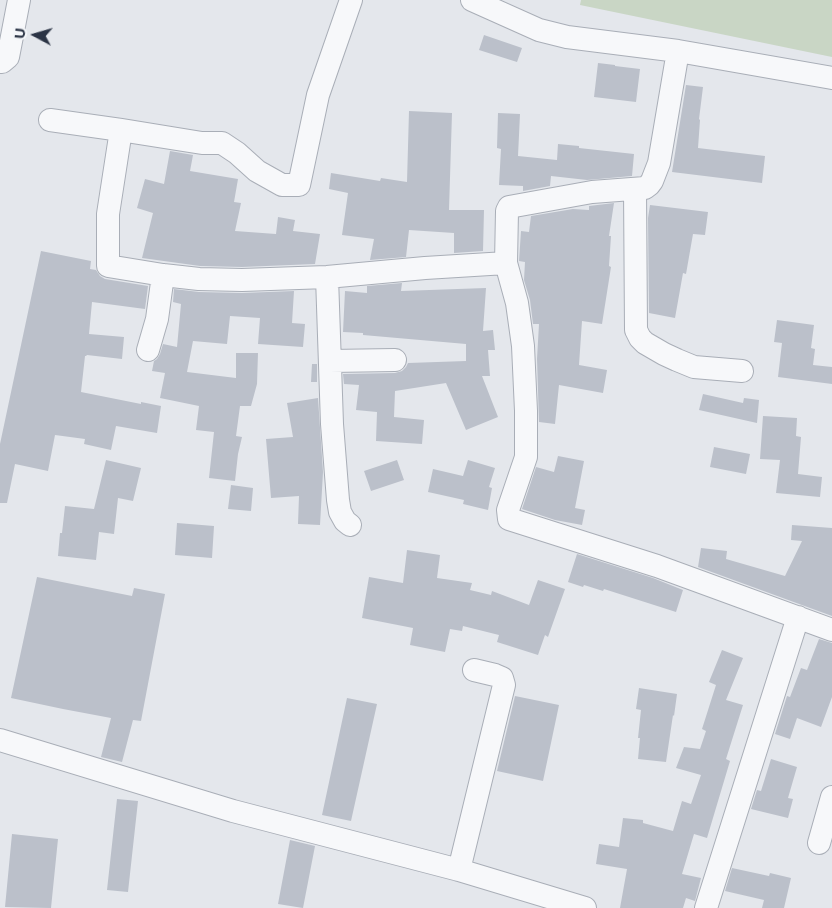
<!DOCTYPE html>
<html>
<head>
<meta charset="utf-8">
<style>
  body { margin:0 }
  #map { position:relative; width:832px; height:908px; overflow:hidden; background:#e4e7ec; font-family:Montserrat,sans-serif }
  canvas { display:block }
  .north { position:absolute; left:10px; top:10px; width:50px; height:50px; -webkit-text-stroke:4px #f4f6f9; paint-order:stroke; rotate:276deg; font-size:14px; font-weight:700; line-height:20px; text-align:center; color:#2b3445 }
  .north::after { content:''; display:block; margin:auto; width:18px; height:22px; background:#2b3445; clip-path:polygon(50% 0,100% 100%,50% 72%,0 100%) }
</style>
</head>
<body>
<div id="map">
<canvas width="832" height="908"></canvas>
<div class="north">U</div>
</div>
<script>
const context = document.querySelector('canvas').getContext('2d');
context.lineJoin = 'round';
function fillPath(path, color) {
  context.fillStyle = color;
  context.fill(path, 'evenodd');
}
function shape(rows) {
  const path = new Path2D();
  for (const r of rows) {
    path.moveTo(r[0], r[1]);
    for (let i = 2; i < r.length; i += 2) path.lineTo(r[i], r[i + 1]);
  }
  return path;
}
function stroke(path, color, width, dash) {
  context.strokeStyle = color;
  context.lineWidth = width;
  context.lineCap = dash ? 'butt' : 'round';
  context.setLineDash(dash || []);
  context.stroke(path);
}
const green = shape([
  [581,0,832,0,832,57,580,5]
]);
const building = shape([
  [484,35,522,48,517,62,479,50],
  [598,63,615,65,615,66,640,69,636,102,594,97],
  [686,85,703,87,699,119,700,120,698,148,765,156,762,183,672,172],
  [409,111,452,113,449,210,484,210,483,251,454,253,454,233,409,230,406,257,370,260,374,239,342,235,348,193,329,189,331,173,380,181,381,178,407,182],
  [498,113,520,114,518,156,557,160,558,144,579,146,579,148,634,154,632,176,587,180,551,176,550,186,523,191,523,186,499,185,501,149,497,148],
  [170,151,193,155,190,171,238,179,234,202,241,203,235,231,276,234,278,217,295,220,293,231,320,234,315,264,242,267,200,266,142,258,153,213,137,208,145,179,164,184],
  [614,203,609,236,611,236,609,266,611,267,602,324,582,321,579,365,607,370,603,393,559,385,555,424,539,422,537,359,539,324,533,324,530,300,524,280,525,262,519,261,521,231,529,232,531,216,573,209,589,210,589,206],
  [650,205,708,212,705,235,693,234,686,274,683,273,675,318,649,313,648,218],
  [41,251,91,261,90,269,96,270,100,276,105,279,148,286,145,309,92,302,89,334,124,337,122,359,87,355,86,356,85,356,81,392,141,404,141,402,161,406,157,433,116,426,111,450,84,444,85,439,55,435,48,471,15,464,7,503,0,503,0,444],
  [402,283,401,291,486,288,483,331,493,330,495,350,488,350,490,376,482,376,498,417,466,430,446,383,395,391,394,417,424,420,422,444,376,441,377,412,356,410,359,385,344,384,343,374,395,373,402,371,406,367,408,363,466,361,466,344,363,335,363,333,343,332,345,291,367,293,367,286],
  [174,289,199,292,242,293,294,291,292,323,305,324,303,347,258,344,260,318,230,316,227,344,193,341,187,372,236,378,236,353,258,353,257,384,251,406,240,406,236,436,242,437,238,454,235,481,209,478,214,432,196,430,199,406,160,398,165,373,152,371,154,361,157,359,160,354,163,344,177,347,181,304,173,302],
  [777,320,814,325,811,348,815,349,813,365,832,367,832,384,778,377,782,343,774,342],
  [312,364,317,364,317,382,311,382],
  [703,394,743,403,744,398,759,400,757,423,699,410],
  [318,398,323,472,320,525,298,524,299,496,271,498,266,439,293,437,287,403],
  [763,416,797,418,796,436,801,437,798,474,822,477,820,497,776,493,780,460,760,459],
  [714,447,750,454,746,474,710,467],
  [558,456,584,461,575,508,585,510,582,525,555,520,522,509,536,467,554,472],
  [106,460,141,468,133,501,118,498,114,534,99,532,96,560,58,556,60,533,62,533,65,506,94,509],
  [397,460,404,480,371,491,364,471],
  [468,460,495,468,489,487,492,488,488,510,463,504,464,500,428,492,433,469,463,476],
  [231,485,253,488,251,511,228,509],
  [177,523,214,526,212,558,175,555],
  [792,525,832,528,832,616,698,567,701,548,727,551,726,559,785,576,802,541,791,540],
  [407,550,440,555,437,578,472,583,470,590,491,595,492,591,529,605,538,580,565,589,548,637,545,635,538,655,497,642,499,635,463,626,462,631,450,629,445,652,410,645,413,628,362,618,369,577,403,583],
  [577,554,653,578,683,590,676,612,604,589,603,591,584,585,583,587,568,582],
  [37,577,132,596,134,588,165,594,141,721,133,720,122,762,101,757,111,718,63,709,11,698],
  [819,639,832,643,832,697,821,727,797,718,790,739,775,734,787,696,790,697,801,668,807,670],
  [722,650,743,658,726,700,743,705,726,759,730,761,707,838,694,834,682,874,701,878,695,901,686,898,683,908,620,908,627,869,596,864,599,844,619,847,623,818,643,820,643,823,673,831,682,801,691,804,701,775,676,768,684,747,700,749,706,731,702,729,716,685,709,682],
  [639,688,677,694,674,716,673,715,666,762,638,759,640,738,638,738,641,710,636,709],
  [515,696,559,705,543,781,497,771],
  [347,698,377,704,351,821,322,815],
  [771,759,797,767,788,798,793,799,788,818,751,809,757,790,761,791],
  [117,799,138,801,128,892,107,890],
  [12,834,58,839,51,908,5,907],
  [290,840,315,846,303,908,278,904],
  [732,868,769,876,770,873,791,878,784,908,762,908,764,900,725,891]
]);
const minor = shape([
  [472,0,539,30,567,37,678,51,832,78],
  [678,51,659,163,652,181,649,185,645,188,592,192,509,207,507,211,506,263,517,303,523,346,526,411,526,457,508,510,509,519,657,566,832,630],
  [0,62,2,62,8,57,19,0],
  [50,120,121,130,202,143,222,143,237,153,257,171,282,185,299,185,318,95,351,0],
  [121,130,108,214,108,266,163,275,199,279,242,280,327,277,425,268,506,263],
  [635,189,636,330,640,338,645,343,664,354,677,360,694,367,742,371],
  [327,277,332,424,338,500,340,512,345,521,350,525],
  [148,350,157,319,163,275],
  [330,361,395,360],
  [0,740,233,811,459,870,585,908],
  [819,843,832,797],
  [459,870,504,685,502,678,495,675,474,670],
  [706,908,798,617]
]);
fillPath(green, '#c9d6c5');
fillPath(building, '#bbc0ca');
stroke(minor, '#a9aeb7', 24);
stroke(minor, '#f7f8fa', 22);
</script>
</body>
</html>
